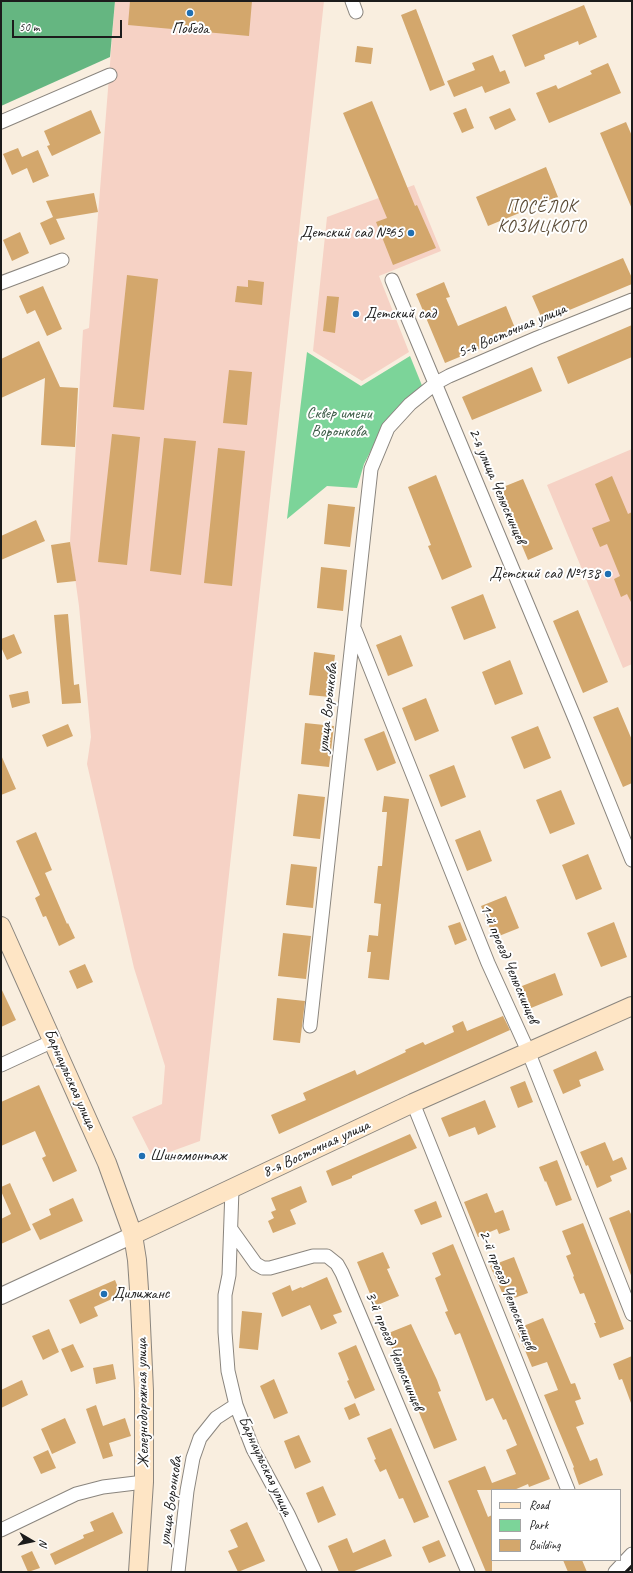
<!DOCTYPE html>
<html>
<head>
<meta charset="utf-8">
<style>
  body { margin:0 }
  #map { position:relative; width:633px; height:1573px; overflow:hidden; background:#f9eedf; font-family:Caveat,sans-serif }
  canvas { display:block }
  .frame { position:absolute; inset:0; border:2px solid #1c1c1c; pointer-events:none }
  .legend { position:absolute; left:491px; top:1489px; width:130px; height:72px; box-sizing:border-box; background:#fff; border:1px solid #a4a4a4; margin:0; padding:5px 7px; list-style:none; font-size:12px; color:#1c1c1c }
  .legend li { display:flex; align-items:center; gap:8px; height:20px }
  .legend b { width:20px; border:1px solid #a4a4a4 }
  .north { position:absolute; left:12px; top:1521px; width:40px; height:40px; -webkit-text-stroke:3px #fff; paint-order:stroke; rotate:99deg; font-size:11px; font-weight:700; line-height:16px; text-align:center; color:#1c1c1c }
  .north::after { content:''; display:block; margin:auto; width:14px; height:18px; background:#1c1c1c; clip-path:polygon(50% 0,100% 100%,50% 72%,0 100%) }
  .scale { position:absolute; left:12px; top:20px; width:110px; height:18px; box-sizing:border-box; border:2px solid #1c1c1c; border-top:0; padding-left:5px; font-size:12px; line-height:14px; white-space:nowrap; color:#1c1c1c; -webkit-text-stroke:3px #fff; paint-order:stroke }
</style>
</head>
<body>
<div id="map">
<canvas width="633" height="1573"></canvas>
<div class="frame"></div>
<ul class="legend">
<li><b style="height:5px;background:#fee5c5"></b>Road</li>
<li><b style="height:11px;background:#7cd499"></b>Park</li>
<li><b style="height:11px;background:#d3a76c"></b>Building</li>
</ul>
<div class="north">N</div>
<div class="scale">50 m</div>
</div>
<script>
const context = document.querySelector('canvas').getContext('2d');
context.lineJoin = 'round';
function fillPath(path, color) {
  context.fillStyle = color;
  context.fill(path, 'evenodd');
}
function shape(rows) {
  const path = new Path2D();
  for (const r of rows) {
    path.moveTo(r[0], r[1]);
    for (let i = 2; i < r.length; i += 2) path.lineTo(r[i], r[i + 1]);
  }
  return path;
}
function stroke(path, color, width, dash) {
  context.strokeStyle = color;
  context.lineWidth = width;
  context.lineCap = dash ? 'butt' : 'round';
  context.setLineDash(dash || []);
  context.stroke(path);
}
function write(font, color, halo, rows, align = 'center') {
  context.font = font + ' Caveat,sans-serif';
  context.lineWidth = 4;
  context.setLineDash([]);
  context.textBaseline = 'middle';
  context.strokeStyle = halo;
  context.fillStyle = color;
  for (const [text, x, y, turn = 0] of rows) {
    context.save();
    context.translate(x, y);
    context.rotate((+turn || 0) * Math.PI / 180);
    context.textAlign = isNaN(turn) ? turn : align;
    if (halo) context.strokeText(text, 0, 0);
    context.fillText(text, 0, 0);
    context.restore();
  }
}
const built = shape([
  [115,1,324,1,200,1141,153,1158,132,1117,162,1104,165,1066,134,968,87,764,91,737,79,606,70,542,83,330,89,328],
  [414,185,441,251,379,276,409,352,362,381,313,351,327,217],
  [632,449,632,664,623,668,547,485]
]);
const green = shape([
  [307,352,361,386,410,356,423,388,384,425,364,464,357,488,327,486,287,519]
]);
const forest = shape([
  [1,1,115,1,110,57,1,106]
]);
const building = shape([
  [130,1,252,1,249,36,128,25],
  [584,5,597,37,579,45,578,41,544,55,545,59,525,67,512,35],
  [416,9,445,85,430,91,401,15],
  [357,46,373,48,371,64,355,62],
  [493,55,500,72,505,70,510,83,485,93,482,86,454,97,447,81,475,70,472,63],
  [608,63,621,93,549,123,536,93,556,85,558,89,592,74,590,71],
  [372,101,415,206,417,205,436,248,393,265,376,222,387,218,343,113],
  [466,108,474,128,462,133,453,113],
  [510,108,516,120,495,130,489,117],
  [91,110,101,133,52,156,47,146,50,145,44,131],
  [626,122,632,136,632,209,600,133],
  [18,148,22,157,38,150,49,176,33,183,27,168,12,175,3,154],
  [546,167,558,197,488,226,476,197],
  [94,193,98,212,56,219,65,239,50,245,40,223,53,217,46,201],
  [20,232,29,253,12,261,3,240],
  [623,258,632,278,632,284,543,321,532,296],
  [127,275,158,279,144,410,113,407],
  [248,280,264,282,262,305,235,302,237,286,248,287],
  [444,282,450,297,446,298,458,326,506,306,517,333,445,363,416,294],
  [43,286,62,329,47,336,35,310,27,314,19,296],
  [327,296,339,297,335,333,323,331],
  [632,325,632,357,568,384,557,357],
  [39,341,60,387,78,388,75,447,41,445,45,378,1,398,1,359],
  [532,367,542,391,472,420,462,397],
  [229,370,252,372,247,425,223,423],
  [112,434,140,437,127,565,98,562],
  [164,438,196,441,181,575,150,571],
  [218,448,245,451,232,586,204,583],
  [436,475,472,567,442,580,428,546,431,545,408,487],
  [612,476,628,514,632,512,632,604,627,594,621,597,614,579,620,576,607,544,600,547,592,528,610,521,595,484],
  [523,479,553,549,528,560,498,489],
  [328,504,355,507,350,547,324,544],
  [36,520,45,541,1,560,1,536],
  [70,542,76,581,57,583,51,545],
  [321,567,347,570,343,611,317,608],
  [483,594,496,628,464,640,451,607],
  [578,610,608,682,583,693,553,621],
  [68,614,74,685,79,684,81,703,62,704,54,615],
  [14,634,22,653,7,660,1,647,1,639],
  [401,635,413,666,388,676,376,645],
  [314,652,335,655,330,697,309,695],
  [510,660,523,694,495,705,482,672],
  [28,691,30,703,12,708,9,695],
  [426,698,439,731,415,741,402,708],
  [618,707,632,740,632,783,623,787,593,717],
  [305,723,334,726,329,767,301,764],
  [68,724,73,736,47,747,42,735],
  [538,726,551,758,524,769,511,737],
  [384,731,396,763,377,771,364,739],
  [1,755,16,789,1,795],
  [454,765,466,797,441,807,429,775],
  [561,790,575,824,550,834,536,800],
  [298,794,325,797,320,839,293,836],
  [384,796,409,799,389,980,368,978,371,952,367,952,369,935,378,936,381,904,374,903,378,866,382,866,387,812,382,812],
  [480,830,492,861,467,871,455,840],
  [36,832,52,870,45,873,67,924,68,923,75,938,59,946,46,916,43,917,35,898,40,895,16,841],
  [588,854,602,889,576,900,562,865],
  [291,864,317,867,313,908,286,905],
  [506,896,519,928,494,938,481,906],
  [460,922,467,940,455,945,448,926],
  [614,922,627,957,601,967,587,933],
  [283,933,311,936,306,979,278,976],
  [85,964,93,982,77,989,69,971],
  [555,973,563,995,531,1008,522,986],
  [1,988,16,1020,1,1027],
  [277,998,305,1001,300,1043,273,1040],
  [503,1016,510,1030,279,1134,271,1115,306,1100,303,1093,355,1070,357,1075,406,1052,405,1050,423,1042,425,1045,454,1032,452,1026,463,1021,467,1031],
  [596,1051,604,1070,579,1080,581,1086,563,1094,553,1070],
  [525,1081,533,1102,518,1108,510,1087],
  [39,1085,77,1171,53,1182,42,1158,46,1156,35,1131,1,1146,1,1102],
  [485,1100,496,1127,478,1135,475,1127,449,1137,441,1118],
  [410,1134,417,1148,352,1176,352,1178,332,1186,326,1171],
  [605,1142,613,1161,622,1157,627,1169,610,1176,612,1181,597,1188,588,1165,586,1166,580,1152],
  [557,1160,572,1200,556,1206,546,1181,545,1182,539,1167],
  [10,1183,31,1230,1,1244,1,1219,11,1214,1,1191,1,1187],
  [301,1186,307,1202,290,1210,296,1224,273,1233,268,1221,274,1218,271,1212,276,1210,271,1198],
  [487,1193,495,1213,503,1210,510,1230,499,1234,497,1229,478,1237,464,1202],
  [73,1198,83,1221,40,1240,32,1224,51,1215,49,1209],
  [436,1201,442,1217,421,1225,414,1210],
  [629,1210,632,1216,632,1278,609,1218],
  [583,1223,624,1329,600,1338,594,1323,596,1323,584,1293,580,1294,573,1277,574,1276,566,1256,571,1254,562,1231],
  [453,1244,550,1479,529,1487,528,1484,514,1490,477,1490,488,1517,492,1515,492,1572,486,1572,448,1481,485,1466,492,1483,516,1474,506,1450,517,1445,506,1419,503,1420,493,1398,486,1401,460,1333,455,1335,445,1312,448,1311,435,1278,441,1275,432,1253],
  [383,1252,390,1268,387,1269,399,1296,375,1306,357,1262],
  [514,1257,528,1293,506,1301,490,1266],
  [327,1277,342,1312,333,1315,337,1323,321,1330,310,1305,282,1317,272,1293,290,1285,292,1291,301,1287,302,1288],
  [115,1280,121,1295,94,1307,98,1316,80,1324,69,1300],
  [242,1311,262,1313,258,1350,239,1348],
  [543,1318,571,1384,575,1383,581,1399,575,1401,584,1424,576,1427,590,1461,597,1458,603,1475,579,1485,573,1468,574,1467,544,1395,558,1390,547,1362,532,1367,516,1329],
  [411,1324,437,1380,441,1391,438,1392,457,1440,434,1449,416,1405,420,1404,407,1371,402,1373,386,1334],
  [49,1329,59,1352,43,1360,32,1336],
  [73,1344,84,1367,71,1372,61,1349],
  [356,1345,375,1390,355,1399,347,1381,349,1380,338,1353],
  [632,1356,632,1403,631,1403,622,1379,619,1380,613,1364],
  [113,1364,116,1379,96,1384,93,1368],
  [274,1379,288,1413,274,1419,260,1386],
  [22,1380,28,1395,1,1408,1,1390],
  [355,1403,360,1415,349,1420,344,1408],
  [96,1405,103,1426,125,1418,131,1436,109,1443,113,1456,103,1459,86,1409],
  [65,1418,76,1443,52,1454,41,1429],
  [391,1428,429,1517,414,1523,403,1498,399,1499,386,1469,380,1472,374,1460,376,1459,367,1438],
  [299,1435,311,1462,295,1469,284,1441],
  [48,1450,56,1468,41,1474,33,1457],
  [323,1486,336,1515,318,1523,306,1493],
  [113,1512,123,1533,55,1565,50,1554,84,1538,83,1535,94,1531,90,1522],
  [247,1522,265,1561,238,1572,228,1551,238,1547,230,1530],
  [347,1538,353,1553,385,1539,392,1556,352,1572,339,1572,328,1546],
  [439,1540,446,1556,429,1563,422,1547],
  [32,1551,40,1568,28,1572,21,1556],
  [563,1560,582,1560,587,1572,568,1572]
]);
const minor = shape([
  [352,1,356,12],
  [1,122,110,75],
  [392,280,576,721,632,860],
  [1,283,62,260],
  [355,630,488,963,528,1051,632,1314],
  [310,1026,371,469,388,428,410,404,436,383,449,376,537,338,632,300],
  [1,1065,53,1041],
  [413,1103,568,1490],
  [232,1189,229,1275,225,1295,225,1332,228,1371,236,1405,253,1449,288,1514,315,1572],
  [231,1229,256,1264,263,1268,270,1268,313,1256,327,1256,337,1264,342,1273,468,1572],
  [1,1530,76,1494,103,1487,144,1482],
  [178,1572,187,1491,193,1458,200,1438,216,1418,236,1405],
  [615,1572,632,1554]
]);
const tertiary = shape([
  [1,1296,133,1235]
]);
const secondary = shape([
  [1,926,107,1163,133,1235,137,1260,140,1304,144,1391,144,1482,138,1572],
  [133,1235,413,1103,632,1006]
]);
const rail = shape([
  [626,1572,632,1566]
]);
const markers = [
  [190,13,4,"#1f6fb2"],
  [411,233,4,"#1f6fb2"],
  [356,314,4,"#1f6fb2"],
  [608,574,4,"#1f6fb2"],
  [142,1156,4,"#1f6fb2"],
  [104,1294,4,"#1f6fb2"]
];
const poiNames = [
  ["Победа",190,29,"center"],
  ["Детский сад №65",403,233,"right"],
  ["Детский сад",364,314],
  ["Детский сад №138",600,574,"right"],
  ["Шиномонтаж",150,1156],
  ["Дилижанс",112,1294]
];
const streetNames = [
  ["5-я Восточная улица",512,331,-23],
  ["2-я улица Челюскинцев",497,486,67],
  ["улица Воронкова",328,708,-84],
  ["1-й проезд Челюскинцев",509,964,67],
  ["Барнаульская улица",70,1079,66],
  ["8-я Восточная улица",316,1149,-25],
  ["2-й проезд Челюскинцев",507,1290,68],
  ["3-й проезд Челюскинцев",394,1351,67],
  ["Железнодорожная улица",143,1403,-91],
  ["Барнаульская улица",265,1466,65],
  ["улица Воронкова",171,1501,-82]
];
const parkNames = [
  ["Сквер имени",339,414],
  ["Воронкова",339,432]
];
const neighbourhoodNames = [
  ["ПОСЁЛОК",542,208],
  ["КОЗИЦКОГО",542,228]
];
fillPath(built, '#f6d2c5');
fillPath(green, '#7cd499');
fillPath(forest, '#65b681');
fillPath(building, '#d3a76c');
stroke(minor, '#8a857e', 15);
stroke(tertiary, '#8a857e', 18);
stroke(secondary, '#8a857e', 20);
stroke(minor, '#fff', 13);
stroke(tertiary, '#fff', 16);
stroke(secondary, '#fee5c5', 18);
stroke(rail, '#1c1c1c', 3);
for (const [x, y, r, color] of markers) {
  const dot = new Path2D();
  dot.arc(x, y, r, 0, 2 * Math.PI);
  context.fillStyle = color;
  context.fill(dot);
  stroke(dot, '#fff', 1.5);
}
write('16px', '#1c1c1c', '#fff', poiNames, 'left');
write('16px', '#1c1c1c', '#fff', streetNames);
write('16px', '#3e5c48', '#fff', parkNames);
context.letterSpacing = '1px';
write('17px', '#5c4d38', '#fff', neighbourhoodNames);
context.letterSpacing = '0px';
</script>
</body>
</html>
